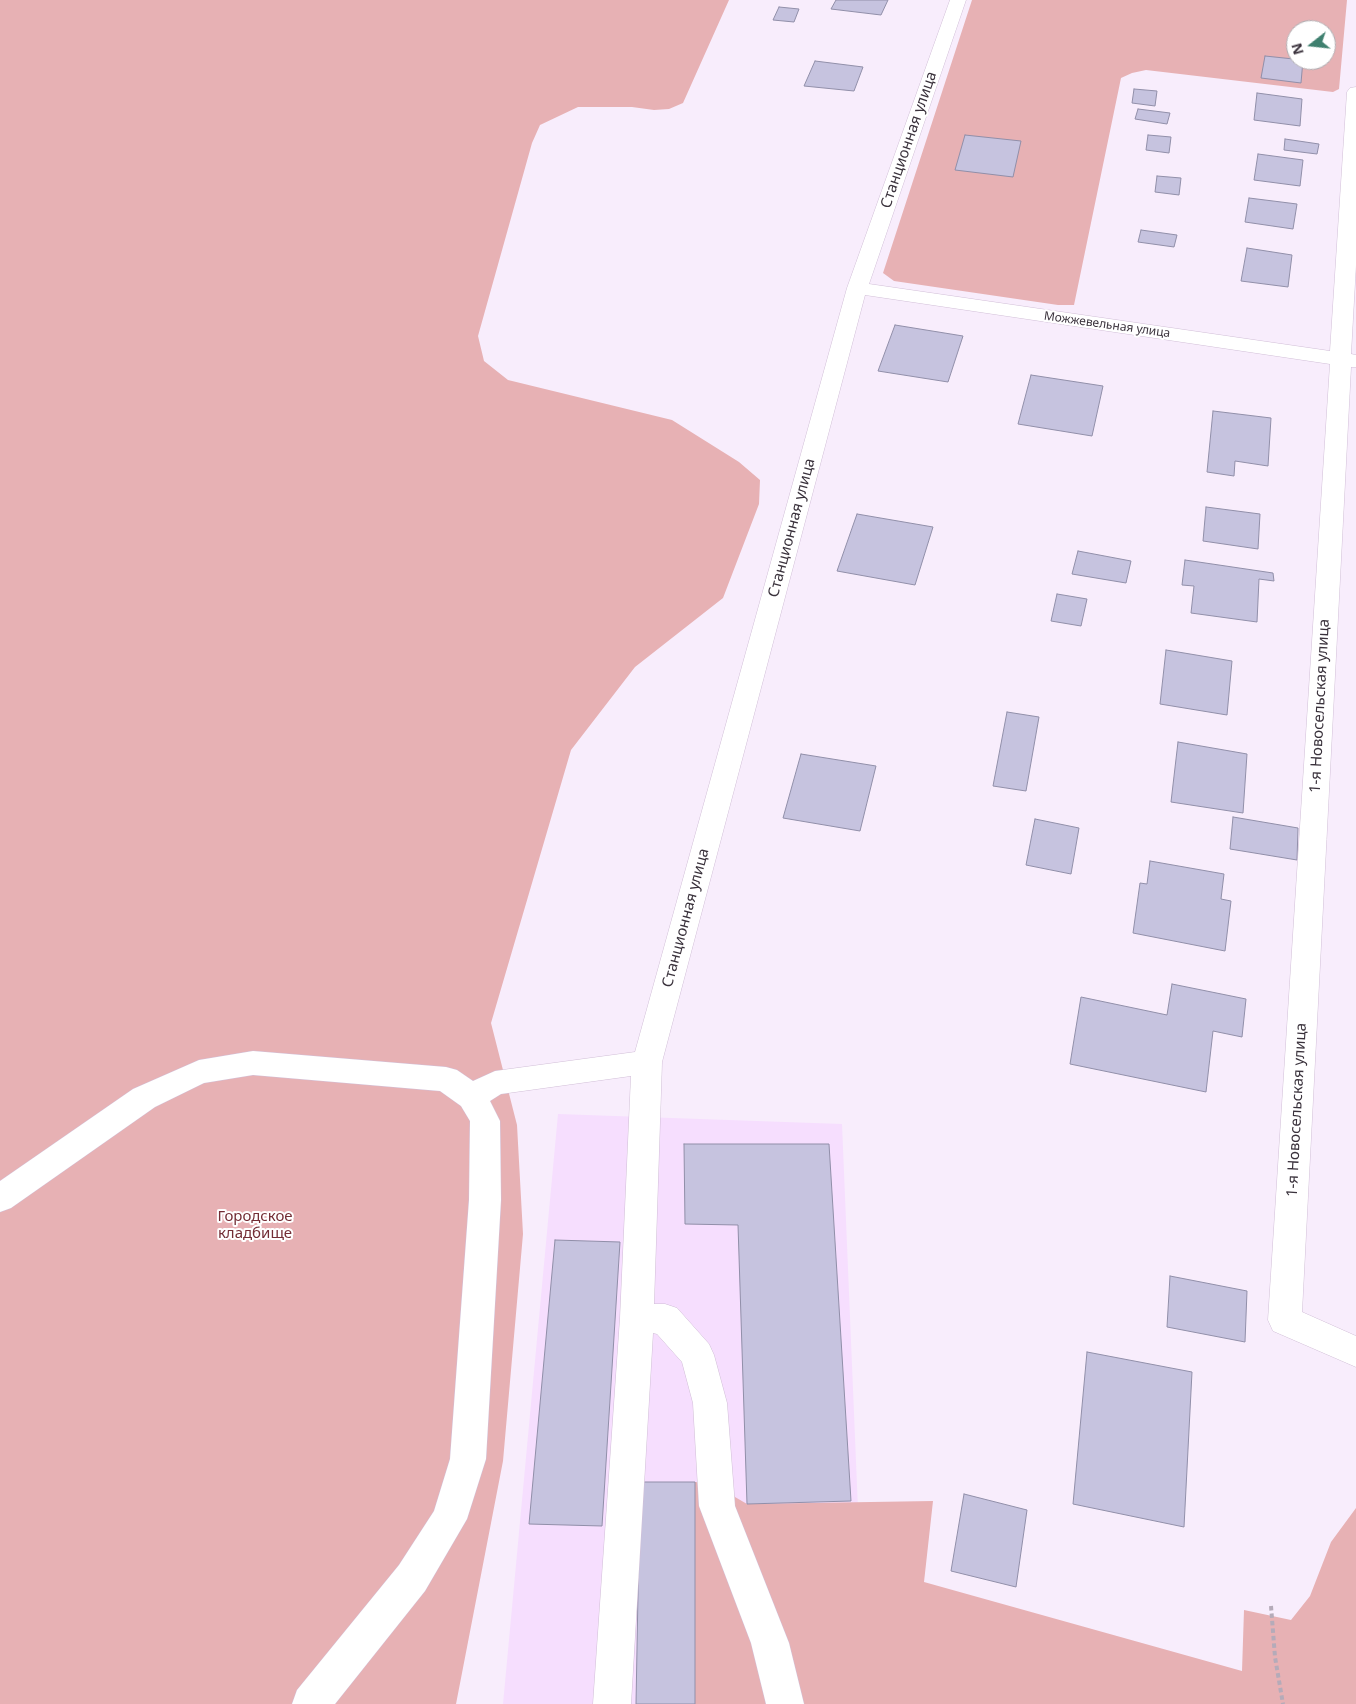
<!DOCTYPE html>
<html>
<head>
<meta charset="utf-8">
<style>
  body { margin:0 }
  #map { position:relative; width:1356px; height:1704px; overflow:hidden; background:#f8edfc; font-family:"Noto Sans",sans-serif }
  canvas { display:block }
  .north { position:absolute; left:1286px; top:20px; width:50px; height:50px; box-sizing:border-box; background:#fff; border:1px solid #b0adb1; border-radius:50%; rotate:254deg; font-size:14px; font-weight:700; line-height:20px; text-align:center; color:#3a323c }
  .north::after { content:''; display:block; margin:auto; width:18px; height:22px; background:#3f806f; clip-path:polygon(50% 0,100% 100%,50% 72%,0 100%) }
</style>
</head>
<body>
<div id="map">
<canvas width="1356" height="1704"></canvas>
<div class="north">N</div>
</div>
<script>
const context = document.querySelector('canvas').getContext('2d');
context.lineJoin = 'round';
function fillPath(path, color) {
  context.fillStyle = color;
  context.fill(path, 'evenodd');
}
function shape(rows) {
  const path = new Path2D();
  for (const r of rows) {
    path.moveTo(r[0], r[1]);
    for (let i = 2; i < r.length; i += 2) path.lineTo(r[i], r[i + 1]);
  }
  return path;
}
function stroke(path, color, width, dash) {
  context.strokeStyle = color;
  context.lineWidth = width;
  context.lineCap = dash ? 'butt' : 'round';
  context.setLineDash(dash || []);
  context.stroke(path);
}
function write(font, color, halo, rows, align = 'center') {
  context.font = font + ' "Noto Sans",sans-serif';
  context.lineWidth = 4;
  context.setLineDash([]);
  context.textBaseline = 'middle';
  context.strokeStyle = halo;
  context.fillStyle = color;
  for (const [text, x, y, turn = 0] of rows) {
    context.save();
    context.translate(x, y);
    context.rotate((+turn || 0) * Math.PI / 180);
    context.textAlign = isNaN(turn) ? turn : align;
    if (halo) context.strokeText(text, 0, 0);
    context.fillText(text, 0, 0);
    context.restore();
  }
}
const built = shape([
  [558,1114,842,1124,862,1606,1151,1704,503,1704]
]);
const green = shape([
  [0,0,729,0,683,103,669,109,654,110,632,107,578,107,540,125,532,143,478,336,484,361,508,380,672,420,739,462,760,480,759,504,723,598,635,667,571,750,491,1023,517,1125,523,1234,503,1461,456,1704,0,1704],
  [972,0,1347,0,1339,89,1333,92,1146,70,1132,73,1121,78,1074,305,1058,305,894,281,883,273],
  [1296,30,1326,30,1326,60,1296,60],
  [695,1482,728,1485,735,1497,747,1504,933,1501,924,1582,1242,1671,1244,1610,1291,1620,1310,1596,1331,1542,1356,1508,1356,1704,695,1704]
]);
const building = shape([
  [836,0,888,0,881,15,831,9,836,0],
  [779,7,799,9,794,22,773,20,779,7],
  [1265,56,1303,60,1301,83,1261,78,1265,56],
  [815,61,863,67,854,91,804,86,815,61],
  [1134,89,1157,91,1155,106,1132,103,1134,89],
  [1257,93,1302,99,1300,126,1254,120,1257,93],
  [1138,109,1170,113,1167,124,1135,119,1138,109],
  [965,135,1021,141,1013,177,955,170,965,135],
  [1148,135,1171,137,1169,153,1146,150,1148,135],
  [1285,139,1319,144,1317,154,1284,150,1285,139],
  [1258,154,1303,160,1300,186,1254,180,1258,154],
  [1157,176,1181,178,1179,195,1155,192,1157,176],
  [1249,198,1297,204,1293,229,1245,222,1249,198],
  [1141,230,1177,235,1174,247,1138,242,1141,230],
  [1247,248,1292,255,1288,287,1241,281,1247,248],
  [895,325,963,336,948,382,878,371,895,325],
  [1031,375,1103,386,1092,436,1018,424,1031,375],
  [1213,411,1271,418,1268,466,1235,461,1234,476,1207,472,1213,411],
  [1206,507,1260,514,1258,549,1203,541,1206,507],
  [857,514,933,527,915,585,837,571,857,514],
  [1078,551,1131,561,1126,583,1072,574,1078,551],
  [1185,560,1273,573,1274,581,1259,579,1257,622,1191,613,1194,586,1182,585,1185,560],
  [1057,594,1087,599,1081,626,1051,621,1057,594],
  [1166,650,1232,661,1227,715,1160,704,1166,650],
  [1007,712,1039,717,1026,791,993,786,1007,712],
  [1178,742,1247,754,1243,813,1171,802,1178,742],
  [801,754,876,766,860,831,783,818,801,754],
  [1233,817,1298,828,1297,860,1230,849,1233,817],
  [1035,819,1079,828,1071,874,1026,865,1035,819],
  [1150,861,1224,874,1221,899,1231,901,1225,951,1133,933,1140,883,1147,884,1150,861],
  [1172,984,1246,999,1242,1037,1213,1031,1206,1092,1070,1064,1081,997,1167,1015,1172,984],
  [684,1144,829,1144,851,1501,747,1504,738,1225,685,1224,684,1144],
  [555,1240,620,1242,602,1526,529,1524,555,1240],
  [1170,1276,1247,1291,1245,1342,1167,1327,1170,1276],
  [1087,1352,1192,1372,1184,1527,1073,1504,1087,1352],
  [640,1482,695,1482,695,1704,636,1704,640,1482],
  [964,1494,1027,1510,1016,1587,951,1571,964,1494]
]);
const path = shape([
  [1271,1606,1275,1657,1283,1704]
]);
const minor = shape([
  [950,0,966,0,869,284,1330,351,1347,92,1350,88,1356,87,1356,265,1351,354,1356,355,1356,367,1351,367,1302,1312,1356,1336,1356,1367,1273,1331,1268,1320,1330,364,865,295,662,1062,654,1304,665,1304,677,1308,709,1344,714,1355,727,1403,735,1506,789,1643,804,1704,766,1704,751,1643,699,1506,693,1403,682,1362,657,1334,653,1333,631,1704,593,1704,620,1318,631,1076,501,1094,490,1101,500,1121,501,1200,486,1459,467,1519,425,1591,335,1704,292,1704,297,1690,399,1565,434,1511,450,1459,469,1200,470,1121,461,1106,440,1091,253,1075,204,1083,155,1107,11,1208,0,1212,0,1181,133,1089,199,1060,253,1051,446,1067,457,1070,473,1081,495,1071,635,1052,847,288,950,0]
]);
const farStreetnames = [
  ["Можжевельная улица",1107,325,8]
];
const streetNames = [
  ["Станционная улица",909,140,-71],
  ["Станционная улица",792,528,-75],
  ["1-я Новосельская улица",1320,706,-87],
  ["Станционная улица",686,918,-75],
  ["1-я Новосельская улица",1297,1110,-87]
];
const parkNames = [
  ["Городское",255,1217],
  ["кладбище",255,1234]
];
fillPath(built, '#f6defe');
fillPath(green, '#e7b1b4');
fillPath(building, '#c6c3df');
stroke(building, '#918fa9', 1);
stroke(minor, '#d1bfd7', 1);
stroke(path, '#b5abb9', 4, [4.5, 3]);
fillPath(minor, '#fff');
write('12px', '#3a323c', '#fff', farStreetnames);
write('15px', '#3a323c', '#fff', streetNames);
write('15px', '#732d35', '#fff', parkNames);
</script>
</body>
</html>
